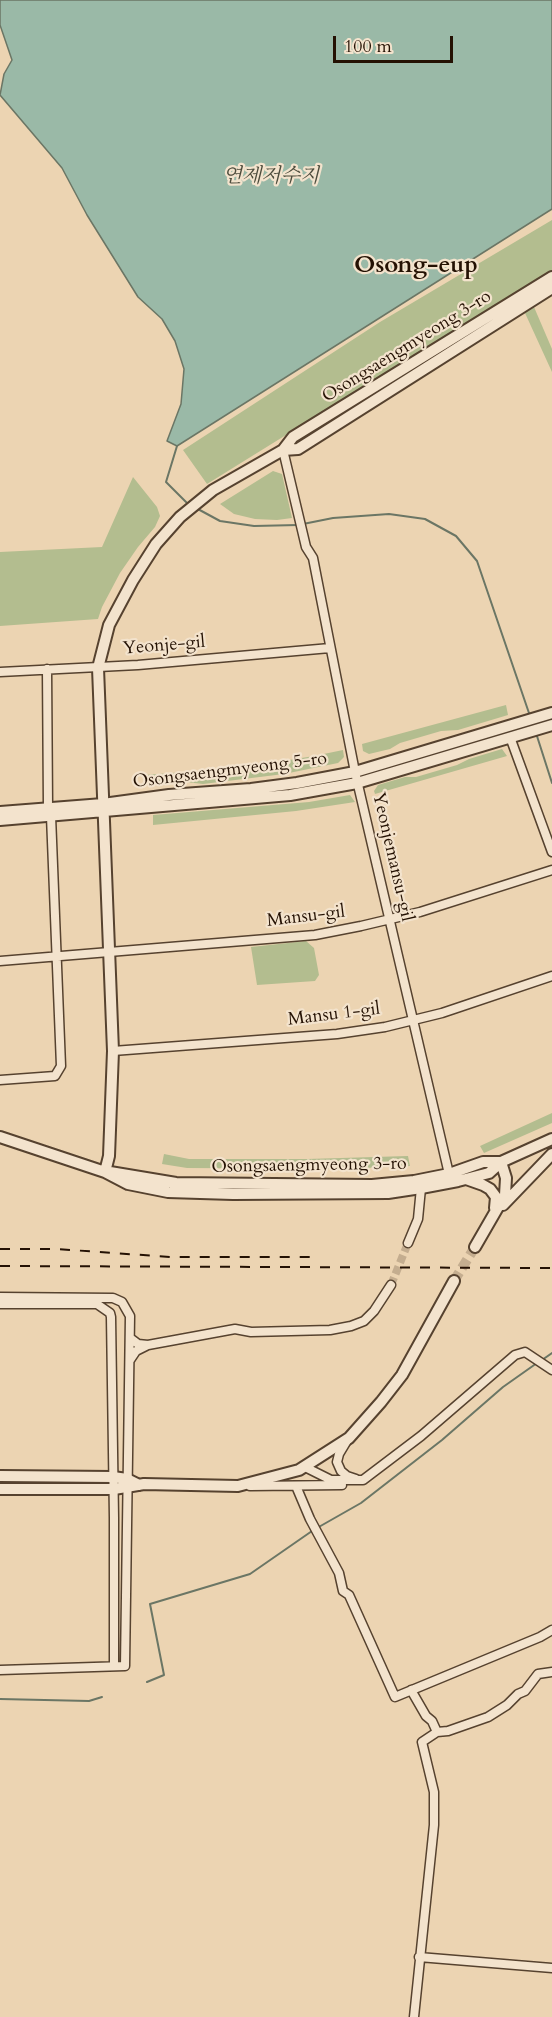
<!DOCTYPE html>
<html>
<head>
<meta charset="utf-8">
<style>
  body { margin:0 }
  #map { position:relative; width:552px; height:2017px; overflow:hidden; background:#ecd4b2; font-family:Cardo,serif }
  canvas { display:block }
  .scale { position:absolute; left:333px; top:36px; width:120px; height:27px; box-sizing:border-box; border:3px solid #241103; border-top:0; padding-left:8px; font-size:18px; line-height:21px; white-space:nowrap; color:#241103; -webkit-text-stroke:4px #f3e3cd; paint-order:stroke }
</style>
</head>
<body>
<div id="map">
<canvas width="552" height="2017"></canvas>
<div class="scale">100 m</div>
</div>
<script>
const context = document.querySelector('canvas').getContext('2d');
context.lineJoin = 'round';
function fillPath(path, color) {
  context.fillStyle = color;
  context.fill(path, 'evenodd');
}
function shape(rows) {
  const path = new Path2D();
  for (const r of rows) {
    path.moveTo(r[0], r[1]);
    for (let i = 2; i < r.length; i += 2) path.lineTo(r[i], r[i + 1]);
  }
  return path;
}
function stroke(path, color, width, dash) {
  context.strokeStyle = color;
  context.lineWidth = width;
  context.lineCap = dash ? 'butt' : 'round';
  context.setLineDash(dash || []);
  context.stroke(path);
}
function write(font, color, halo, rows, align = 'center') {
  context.font = font + ' Cardo,"Noto Serif KR",serif';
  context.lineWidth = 4.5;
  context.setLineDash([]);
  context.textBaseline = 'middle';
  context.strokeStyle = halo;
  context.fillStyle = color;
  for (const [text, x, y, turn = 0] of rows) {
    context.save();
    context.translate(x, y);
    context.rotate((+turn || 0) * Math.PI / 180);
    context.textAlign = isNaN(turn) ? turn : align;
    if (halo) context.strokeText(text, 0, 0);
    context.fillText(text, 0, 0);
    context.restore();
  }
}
const green = shape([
  [552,220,552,270,207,484,183,450,380,322],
  [534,307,552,349,552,372,525,313],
  [273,471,282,474,292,518,277,520,255,519,234,514,220,504],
  [133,477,157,507,160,516,155,527,138,547,120,573,102,607,98,619,0,626,0,552,102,547],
  [506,705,508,715,458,730,441,731,400,743,390,749,369,754,363,751,362,744],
  [502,749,507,756,375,794,374,791,378,785,405,777,416,777,457,765,469,759],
  [343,750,344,757,338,763,284,774,203,784,186,782,144,785,144,775,239,768,314,756],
  [350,795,355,802,296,811,153,825,153,815,309,802],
  [306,941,314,948,319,975,315,981,257,985,251,947],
  [552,1113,552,1123,484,1153,480,1146],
  [164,1154,189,1159,307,1159,408,1156,410,1166,342,1169,187,1168,162,1164]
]);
const water = shape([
  [0,0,552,0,552,209,177,446,167,441,181,404,184,369,175,341,162,319,138,297,87,215,62,168,0,95,4,74,12,60,0,25,0,0]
]);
const stream = shape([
  [177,446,166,482,188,504],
  [196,508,220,521,254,526,298,525],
  [303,524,333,518,389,514,425,519,456,536,477,561,530,716],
  [536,733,552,783],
  [542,1360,552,1353],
  [317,1528,361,1503,442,1440,503,1387,537,1363],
  [147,1682,164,1675,150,1604,250,1574,312,1531],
  [0,1699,89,1701,102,1697]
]);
const minorTunnel = shape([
  [391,1285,408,1243]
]);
const tertiaryTunnel = shape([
  [454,1281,475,1247]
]);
const minor = shape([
  [283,450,306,547,313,558,355,772,449,1174],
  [47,669,48,807],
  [0,672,138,665,330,648],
  [510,737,552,852],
  [0,961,315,935,361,926,420,912,552,870],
  [113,1051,337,1034,385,1027,442,1013,552,976],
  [0,1080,55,1076,61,1066,51,816],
  [408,1243,418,1219,421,1188],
  [0,1297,113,1298,122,1302,130,1316,125,1666,0,1670],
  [0,1304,97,1304,110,1313,111,1317,114,1518,114,1665],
  [148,1345,235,1329,251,1332,330,1330,351,1326,364,1321,374,1311,391,1285],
  [130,1360,136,1351,148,1345,138,1344,130,1338],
  [348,1439,339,1454,337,1462,341,1471,347,1476,356,1479],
  [305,1467,331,1480,363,1480,421,1436,515,1355,525,1352,552,1370],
  [250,1486,342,1485],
  [296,1486,310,1519,339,1573,343,1591,349,1595,395,1697,540,1637,552,1630],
  [411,1690,426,1716,432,1721,437,1732],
  [419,1957,552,1968],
  [414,2017,434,1825,434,1792,422,1742,437,1732,448,1731,488,1717,507,1705,518,1694,525,1691,538,1674,552,1672]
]);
const tertiary = shape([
  [283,450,298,449,552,288],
  [0,812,103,804,169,795,251,789,297,783,355,772,552,713],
  [0,820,290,795,357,783,552,725],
  [0,1137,105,1172,128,1184,168,1192,233,1194,388,1193,421,1188,458,1181,489,1173,501,1162,552,1139],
  [105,1172,109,1156,113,1051,98,668,109,625,133,580,156,544,180,517,213,490,283,450,293,437,552,277],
  [110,1172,176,1183,372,1185,414,1181,449,1174,483,1162,501,1162],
  [466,1179,483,1185,490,1189,496,1197,495,1208],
  [503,1205,552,1154],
  [475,1247,505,1195,506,1178,501,1162],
  [0,1476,113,1477,127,1479,139,1485],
  [0,1489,114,1489,144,1484,238,1486,299,1470,349,1438,381,1402,402,1375,454,1281]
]);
const rail = shape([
  [0,1249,57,1249,170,1257,315,1257],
  [0,1266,552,1268]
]);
const streetNames = [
  ["Osongsaengmyeong 3-ro",407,347,-32],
  ["Yeonje-gil",164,646,-5],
  ["Osongsaengmyeong 5-ro",230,771,-7],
  ["Yeonjemansu-gil",392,857,77],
  ["Mansu-gil",306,917,-7],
  ["Mansu 1-gil",334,1015,-7],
  ["Osongsaengmyeong 3-ro",309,1166,-1]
];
const waterNames = [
  ["연제저수지",271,177]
];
const districtNames = [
  ["Osong-eup",416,266]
];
fillPath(green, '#b3bd8f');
fillPath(water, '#9ab9a7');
stroke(water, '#6b7665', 1.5);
stroke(stream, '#6b7665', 2);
stroke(minorTunnel, '#c4ad8f', 8, [8, 4]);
stroke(tertiaryTunnel, '#c4ad8f', 10, [10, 5]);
stroke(minor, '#56422f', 11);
stroke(tertiary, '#56422f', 14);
stroke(minor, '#f3e3cd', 8);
stroke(tertiary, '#f3e3cd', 10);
stroke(rail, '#241103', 2, [10, 10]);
write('18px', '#241103', '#f3e3cd', streetNames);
write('italic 20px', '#4d4c3c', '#f3e3cd', waterNames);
write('bold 24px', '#241103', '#f3e3cd', districtNames);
</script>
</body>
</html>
